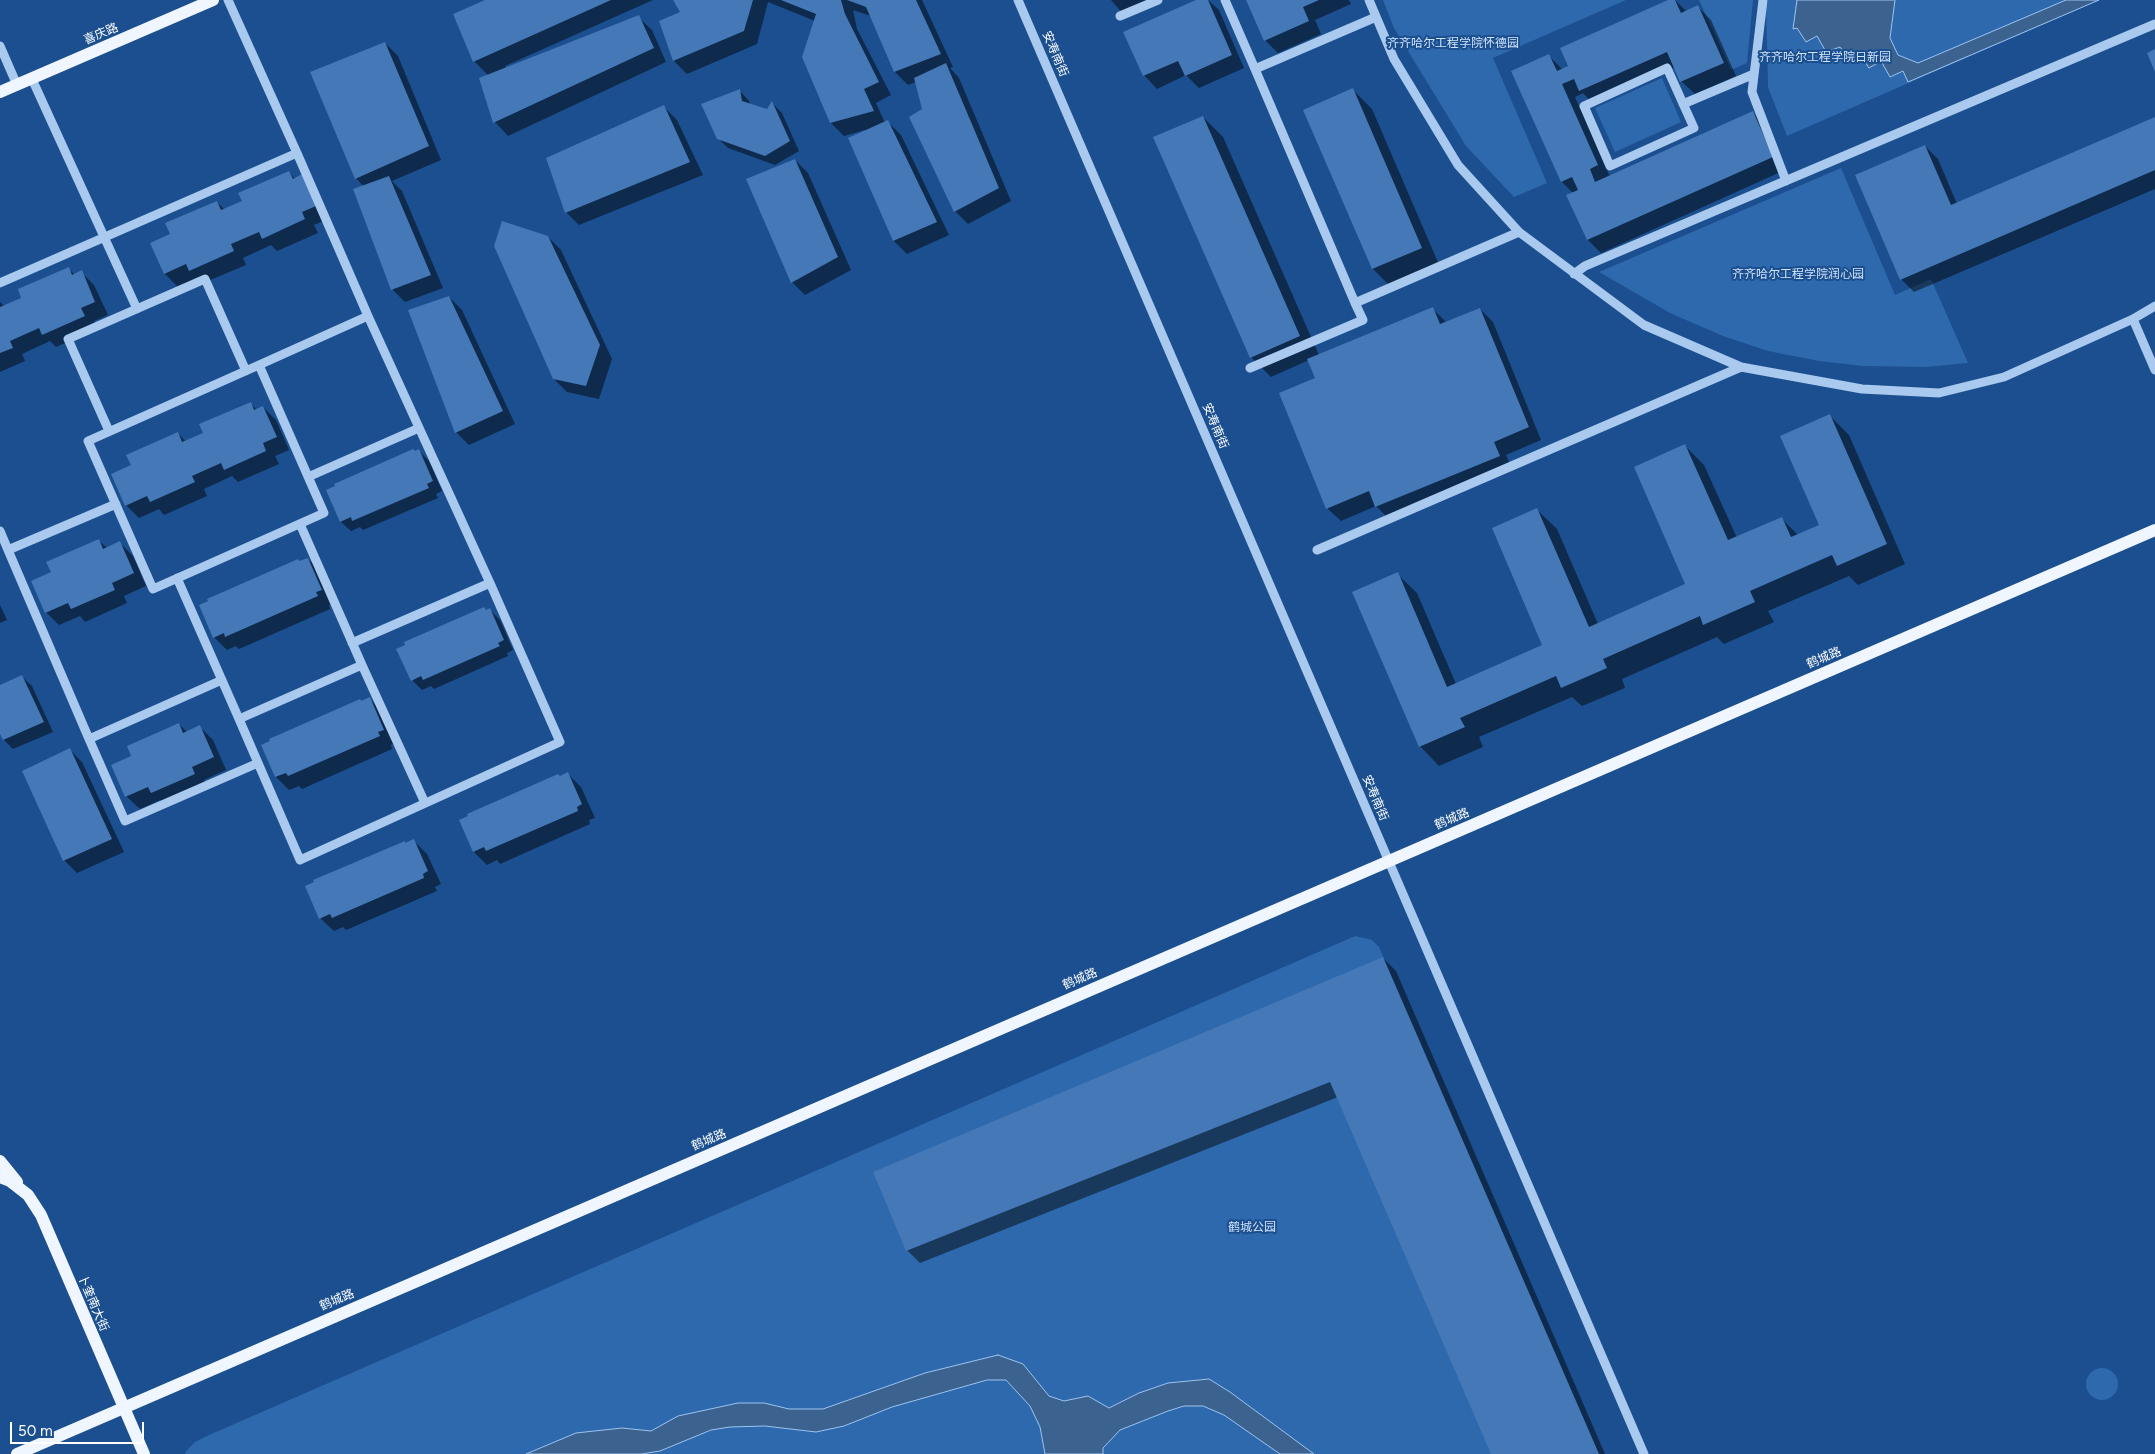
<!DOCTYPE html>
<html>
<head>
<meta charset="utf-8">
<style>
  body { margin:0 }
  #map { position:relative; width:2155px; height:1454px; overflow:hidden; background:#1b4f8f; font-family:Figtree,sans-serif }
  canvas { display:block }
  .scale { position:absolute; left:10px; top:1422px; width:134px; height:22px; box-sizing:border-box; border:2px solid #fff; border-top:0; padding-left:6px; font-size:15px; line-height:18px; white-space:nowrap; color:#fff; -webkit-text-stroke:4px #1b4f8f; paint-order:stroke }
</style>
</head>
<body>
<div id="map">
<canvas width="2155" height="1454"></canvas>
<div class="scale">50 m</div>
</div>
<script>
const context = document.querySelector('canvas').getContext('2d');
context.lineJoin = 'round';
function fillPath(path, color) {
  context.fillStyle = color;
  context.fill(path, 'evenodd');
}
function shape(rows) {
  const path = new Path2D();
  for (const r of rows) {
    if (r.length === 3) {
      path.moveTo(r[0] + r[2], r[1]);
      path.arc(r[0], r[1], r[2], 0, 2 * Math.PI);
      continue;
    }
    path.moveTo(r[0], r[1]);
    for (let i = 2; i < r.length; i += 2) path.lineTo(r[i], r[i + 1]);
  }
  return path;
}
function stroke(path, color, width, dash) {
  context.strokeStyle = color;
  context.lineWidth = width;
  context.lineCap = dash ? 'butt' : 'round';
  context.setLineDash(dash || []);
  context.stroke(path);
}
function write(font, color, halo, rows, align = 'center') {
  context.font = font + ' Figtree,"Noto Sans SC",sans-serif';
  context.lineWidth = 4;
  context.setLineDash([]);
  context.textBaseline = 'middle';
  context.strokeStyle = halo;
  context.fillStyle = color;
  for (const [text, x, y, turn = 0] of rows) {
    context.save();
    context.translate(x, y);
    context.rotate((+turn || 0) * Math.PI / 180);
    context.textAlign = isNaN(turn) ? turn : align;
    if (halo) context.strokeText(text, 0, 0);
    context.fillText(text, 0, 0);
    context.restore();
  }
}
const green = shape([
  [1383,0,1626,0,1493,58,1547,183,1514,197,1466,146,1394,28],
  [1699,0,1753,0,1747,63,1731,70],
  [1768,0,2099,0,1787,136,1768,87,1766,6],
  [1662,78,1681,122,1615,152,1595,108],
  [1841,168,1895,295,1931,279,1968,363,1926,367,1863,366,1819,361,1768,351,1723,336,1670,313,1599,272],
  [1355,936,1372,940,1379,947,1599,1454,185,1454,186,1451,195,1442,209,1435],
  [2102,1384,16]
]);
const water = shape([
  [1797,0,1895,0,1890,38,1898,55,1918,63,2066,0,2099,0,1908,82,1903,71,1890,77,1881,61,1869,68,1860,54,1848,58,1840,47,1826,52,1817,36,1806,42,1797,28,1793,29,1797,0],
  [998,1355,1023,1364,1049,1396,1064,1401,1088,1396,1109,1408,1139,1393,1168,1383,1209,1379,1230,1392,1314,1454,1280,1454,1224,1415,1203,1406,1184,1406,1168,1411,1120,1430,1103,1448,1103,1454,1045,1454,1040,1427,1030,1406,1006,1380,987,1380,892,1407,844,1426,816,1432,765,1426,730,1427,711,1430,660,1451,641,1454,526,1454,576,1433,622,1428,651,1431,678,1416,738,1403,764,1403,789,1409,823,1409,925,1373,998,1355]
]);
const shadow = shape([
  [488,0,653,0,505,66,506,68,638,17,652,30,666,62,508,136,495,122,481,78,488,75,474,61],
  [675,0,922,0,953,67,950,68,959,78,1011,201,968,224,955,211,916,82,908,85,895,72,871,16,853,10,857,29,891,95,876,103,885,123,888,122,901,135,949,235,907,254,894,241,850,138,865,132,865,130,844,136,831,123,815,21,768,2,757,44,687,74,674,61,681,12],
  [1111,0,1161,0,1125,16],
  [1200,0,1208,0,1219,10,1244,68,1199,88,1186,75,1157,89,1144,75],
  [1247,0,1349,0,1351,4,1315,20,1321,34,1278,53,1265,40],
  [1671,0,1675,0,1687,12,1698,7,1711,20,1736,76,1695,94,1681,81,1675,67,1593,104,1583,93,1575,97,1610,177,1753,113,1766,126,1785,170,1601,253,1588,240,1573,193,1562,182,1549,56,1563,70],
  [385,43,398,56,441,160,392,181,402,191,443,288,405,302,392,289,364,187,356,178],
  [1353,90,1372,109,1440,267,1392,288,1373,269],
  [740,91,749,101,750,105,767,111,772,103,782,113,799,151,775,165,728,148,718,138],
  [664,107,677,120,703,175,579,225,566,212],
  [1203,117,1223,137,1319,355,1433,309,1447,323,1480,309,1493,322,1541,440,1506,455,1512,469,1389,519,1376,506,1341,521,1327,508,1317,379,1309,360,1271,377,1251,357],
  [2155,119,2155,189,1914,292,1901,279,1925,146,1938,159,1957,204],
  [795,160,808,173,851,270,805,295,792,282,748,180],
  [289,172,328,219,314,225,318,233,277,251,271,245,243,258,246,265,203,283,178,287,165,274,172,234,217,202,225,210,244,202],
  [548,237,561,250,612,359,599,399,567,392,554,379],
  [68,268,75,275,81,272,94,285,108,315,94,321,97,329,56,347,50,341,22,354,25,361,0,372,0,302,4,306,23,298],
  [449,297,462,310,515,424,469,445,456,432],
  [250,403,257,410,263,407,276,420,289,450,275,456,279,464,238,482,232,476,204,489,207,496,164,515,159,509,139,518,126,505,132,466,178,433,186,442,205,433],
  [1830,416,1849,435,1905,564,1858,585,1849,576,1768,611,1774,622,1724,644,1717,637,1622,679,1625,688,1582,706,1572,697,1479,737,1483,747,1439,766,1420,746,1397,574,1417,593,1456,684,1544,646,1537,510,1557,529,1598,624,1687,585,1685,446,1704,465,1737,538,1781,518,1798,535,1821,525],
  [419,451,429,461,442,491,436,494,438,498,363,530,360,527,351,531,341,522,336,486],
  [98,540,107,548,120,543,133,556,146,586,124,596,127,603,85,622,80,616,59,625,46,612,53,573],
  [308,559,321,572,334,603,329,605,330,609,239,649,236,646,227,650,214,637,300,563],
  [0,605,7,620,0,623],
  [490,610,500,620,513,650,507,653,508,656,434,689,431,686,422,690,412,680],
  [22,677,32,686,53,732,13,749,4,740,0,731,0,687],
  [370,699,383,712,396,743,391,745,392,749,302,789,299,786,289,790,276,777,263,746],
  [179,724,187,732,200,727,213,740,226,770,204,780,207,787,165,806,160,800,140,809,126,796,133,757],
  [69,749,82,762,124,852,77,873,64,860],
  [568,774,581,787,595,818,589,820,590,824,500,864,497,860,487,865,474,852,461,820],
  [414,841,427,854,441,884,435,887,437,891,346,930,343,927,334,931,320,918,404,842,406,844],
  [1383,958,1396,971,1605,1454,1492,1454,1338,1097,920,1263,907,1250]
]);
const building = shape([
  [485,0,611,0,473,62,453,14],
  [673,0,753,0,744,31,673,61,659,21,680,12],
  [781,0,841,0,845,14,879,82,864,89,874,111,830,123,802,57,816,14],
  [847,0,916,0,941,54,894,72,866,7],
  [1196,0,1208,0,1232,55,1185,76,1178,61,1143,76,1123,32],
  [1246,0,1319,0,1303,7,1309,21,1264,41],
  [1668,0,1675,0,1681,13,1698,5,1724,63,1680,82,1667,52,1579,91,1574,79,1562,84,1598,165,1590,169,1595,182,1753,111,1773,157,1587,240,1566,195,1578,190,1572,177,1561,182,1511,71,1549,54,1557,71,1568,66,1560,48],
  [639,15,654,48,493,123,479,78],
  [385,42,429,146,355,179,310,72],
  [2155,49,2155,72,2147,53],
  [946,63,999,188,954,212,909,117,922,109,914,78],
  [1353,88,1422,248,1372,269,1303,110],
  [740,89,742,101,767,109,772,101,790,141,765,156,717,139,701,104],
  [664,105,690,162,565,213,546,158],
  [1203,116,1300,336,1250,358,1153,137],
  [2155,117,2155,170,1900,280,1855,175,1925,145,1951,205],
  [888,120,937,222,893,241,848,138],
  [795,159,838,257,791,283,746,179],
  [289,171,293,179,302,174,316,206,302,212,305,219,262,239,259,232,231,244,234,251,189,271,186,264,164,274,150,243,170,234,165,223,217,201,221,210,242,201,238,193],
  [389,176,431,275,391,290,353,189],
  [502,221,548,236,600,345,586,386,553,379,494,246],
  [69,267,72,275,82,270,95,302,81,308,85,316,42,335,39,328,10,341,13,348,0,353,0,307,21,298,18,289],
  [449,296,503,411,455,433,408,310],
  [1433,307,1440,324,1480,308,1529,427,1494,442,1500,456,1375,507,1369,491,1326,509,1279,393,1315,378,1307,359],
  [251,402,254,410,263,406,277,437,263,443,266,451,224,470,221,463,192,476,195,482,150,502,147,496,125,506,111,474,131,465,126,455,178,432,182,442,203,433,199,424],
  [1830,414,1887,544,1837,566,1832,555,1750,591,1755,602,1703,625,1700,616,1603,659,1607,668,1561,688,1556,676,1460,718,1465,727,1419,747,1352,592,1398,572,1447,687,1542,645,1492,528,1537,508,1589,627,1685,584,1634,467,1685,444,1728,540,1782,517,1791,537,1819,525,1780,436],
  [413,449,415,451,419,449,433,481,427,484,429,488,352,521,351,517,340,522,326,490,335,486,334,484],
  [99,539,103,549,120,541,134,573,112,583,115,590,71,609,68,603,45,613,31,581,51,572,46,562],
  [308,558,322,590,316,592,318,596,225,637,224,633,213,638,199,605,208,601,207,599,298,559,299,561],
  [484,607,486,610,490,608,504,640,498,643,500,646,423,680,421,676,411,681,396,649,405,645,404,642],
  [22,675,44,722,3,740,0,734,0,685],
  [370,697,384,730,378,732,380,736,288,776,286,773,275,777,261,745,270,741,269,739,360,699,361,701],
  [179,723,183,733,200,725,214,757,192,767,195,774,151,793,148,787,125,797,111,765,131,756,127,746],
  [70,748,112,839,63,861,22,771],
  [568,772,582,804,577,807,578,811,486,851,484,847,473,852,459,820,468,816,467,814,558,774,560,776],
  [414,839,428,871,423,874,424,878,332,918,330,914,319,919,305,886,314,882,313,880,405,841,405,843],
  [1383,957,1599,1454,1491,1454,1330,1082,906,1251,873,1172]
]);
const minor = shape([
  [228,0,297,153],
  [1018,0,1644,1454],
  [1225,0,1255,69,1376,17],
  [1369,0,1394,59,1458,165,1519,232,1644,325,1741,367,1862,389,1939,393,2004,377,2133,319,2155,306],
  [1763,0,1752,92,1786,181],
  [1120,16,1158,0],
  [0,46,17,85],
  [1667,68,1694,128,1610,166,1584,106,1667,68],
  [1255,69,1355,303,1519,232],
  [32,79,137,309],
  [1683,104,1754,74],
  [1574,274,1585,266,2155,24],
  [0,283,297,153,368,316],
  [2133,319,2155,370],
  [259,365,324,513,153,589,88,441,259,365],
  [259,365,368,316,490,583],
  [1250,368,1363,320,1355,303],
  [109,431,68,339,205,279,246,371],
  [308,477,419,428],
  [0,531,8,550],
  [1317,550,1741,367],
  [177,578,239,719,362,665,300,524],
  [362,665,425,803],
  [222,680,89,739,125,821,258,763],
  [239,719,300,860,560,742,490,583,352,643],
  [89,739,8,550,116,504]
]);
const major = shape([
  [0,92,213,0],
  [0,1161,17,1182],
  [0,1177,10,1181,28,1195,41,1215,144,1454],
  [17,1454,2155,530]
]);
const streetNames = [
  ["喜庆路",101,34,-23],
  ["安寿南街",1055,54,67],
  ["安寿南街",1215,426,67],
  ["鹤城路",1824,658,-23],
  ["安寿南街",1375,798,67],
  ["鹤城路",1452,819,-23],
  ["鹤城路",1080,979,-23],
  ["鹤城路",709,1140,-23],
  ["鹤城路",337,1300,-23],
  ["卜奎南大街",93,1303,67]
];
const parkNames = [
  ["齐齐哈尔工程学院怀德园",1453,43],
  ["齐齐哈尔工程学院日新园",1825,57],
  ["齐齐哈尔工程学院润心园",1798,274],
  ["鹤城公园",1252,1227]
];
fillPath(green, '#2e69ad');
fillPath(water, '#3c6290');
stroke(water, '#9cc4f0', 1);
fillPath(shadow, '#0007');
fillPath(building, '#4478b7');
stroke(minor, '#a9c9ee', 9);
stroke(major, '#f0f6ff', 12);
write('12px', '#fff', '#1b4f8f', streetNames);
write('12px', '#cfe3fa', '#1b4f8f', parkNames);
</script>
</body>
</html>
